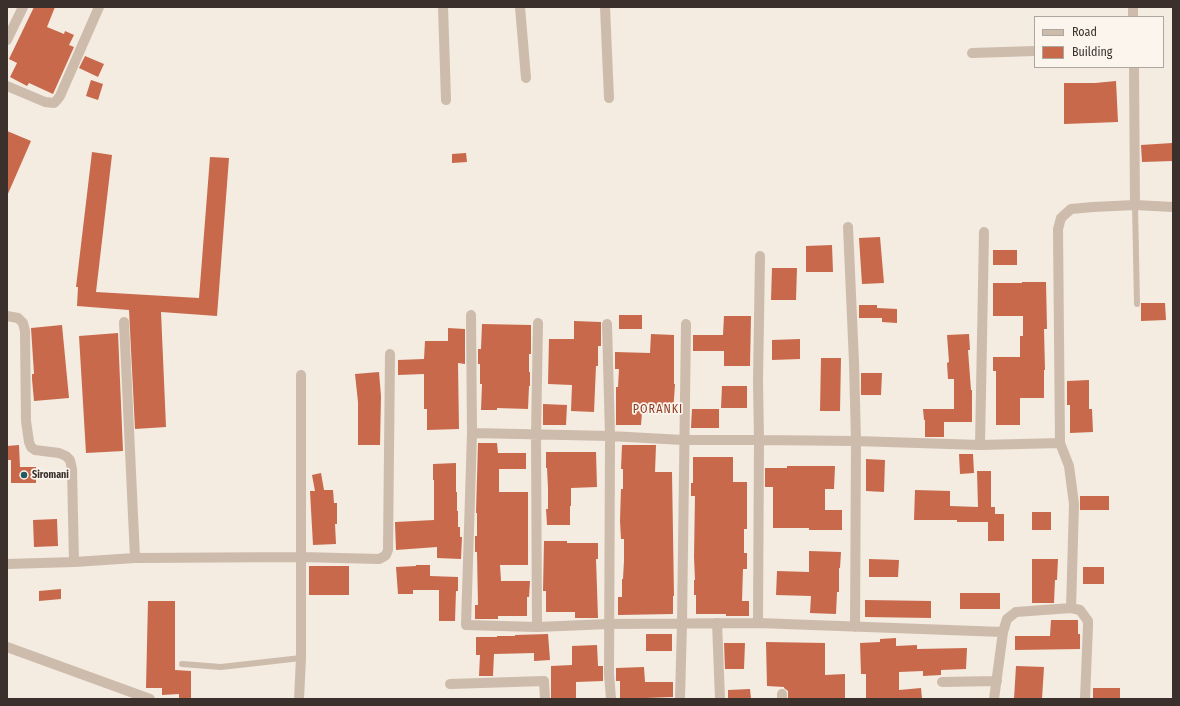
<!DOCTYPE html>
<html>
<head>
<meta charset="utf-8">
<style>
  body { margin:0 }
  #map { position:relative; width:1180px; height:706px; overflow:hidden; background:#f4ebe1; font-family:"Fira Sans Condensed",sans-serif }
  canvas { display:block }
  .frame { position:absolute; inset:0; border:8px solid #3b302b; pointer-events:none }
  .legend { position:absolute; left:1034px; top:16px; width:130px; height:52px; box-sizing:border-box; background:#fbf5ee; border:1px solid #aea6a0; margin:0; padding:5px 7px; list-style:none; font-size:12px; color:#3b302b }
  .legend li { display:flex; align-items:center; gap:8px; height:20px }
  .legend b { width:20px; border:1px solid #aea6a0 }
</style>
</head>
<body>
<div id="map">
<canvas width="1180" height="706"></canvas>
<div class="frame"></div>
<ul class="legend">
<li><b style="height:5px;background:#cdbbac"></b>Road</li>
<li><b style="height:11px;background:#c8694b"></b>Building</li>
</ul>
</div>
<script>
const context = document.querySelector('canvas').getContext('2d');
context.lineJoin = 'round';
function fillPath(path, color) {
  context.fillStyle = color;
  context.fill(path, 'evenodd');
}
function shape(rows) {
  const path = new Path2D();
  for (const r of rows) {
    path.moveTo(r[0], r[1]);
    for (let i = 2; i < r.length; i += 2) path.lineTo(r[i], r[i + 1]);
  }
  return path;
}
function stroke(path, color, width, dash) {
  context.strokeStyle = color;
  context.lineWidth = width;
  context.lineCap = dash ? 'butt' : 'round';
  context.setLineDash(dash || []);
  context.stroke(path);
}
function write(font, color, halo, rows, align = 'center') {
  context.font = font + ' "Fira Sans Condensed",sans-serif';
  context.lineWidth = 3.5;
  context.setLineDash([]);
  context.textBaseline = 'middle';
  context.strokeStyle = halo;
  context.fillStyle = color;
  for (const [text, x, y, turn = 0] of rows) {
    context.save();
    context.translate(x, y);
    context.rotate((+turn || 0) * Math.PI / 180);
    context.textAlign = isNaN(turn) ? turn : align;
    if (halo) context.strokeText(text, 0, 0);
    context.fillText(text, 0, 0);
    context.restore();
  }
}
const building = shape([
  [34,7,55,7,47,27,64,34,65,31,74,35,69,45,74,47,53,94,29,83,27,86,10,77,17,63,9,59],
  [85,56,104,64,98,77,79,68],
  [91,80,103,84,98,100,86,96],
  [1116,81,1118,122,1064,124,1064,83,1095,83],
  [7,131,31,141,7,196],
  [1172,143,1173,161,1142,162,1141,145],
  [92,152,112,155,96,292,199,298,210,157,229,158,217,316,161,312,166,427,135,429,129,310,77,306,78,287,76,287],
  [466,153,467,162,452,163,452,154],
  [880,237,884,283,862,284,859,238],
  [832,245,833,272,806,272,806,246],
  [993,250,1017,250,1017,265,993,265],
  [772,268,797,268,796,300,771,300],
  [1022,282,1046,282,1047,329,1044,329,1045,370,1044,370,1044,398,1020,398,1020,425,996,425,996,371,993,371,993,357,1020,357,1020,336,1023,336,1023,316,993,316,993,283,1022,283],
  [1141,303,1165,303,1166,320,1141,321],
  [859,305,877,305,877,308,897,309,897,323,882,322,882,318,859,318],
  [619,315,642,315,642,329,619,329],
  [724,316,751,316,750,366,724,366,724,351,693,351,693,335,723,335],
  [574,321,601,322,601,346,598,346,598,366,596,366,594,412,571,411,572,385,548,384,549,339,574,339],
  [482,324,531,325,531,354,529,354,529,372,530,372,530,386,529,386,528,409,497,408,497,410,481,410,482,384,480,384,480,364,478,364,478,349,481,349],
  [62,325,69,398,34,401,32,379,32,374,34,374,31,328],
  [448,328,465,329,465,364,458,363,459,429,427,430,427,409,424,409,424,374,398,375,398,360,424,359,425,341,448,341],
  [118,333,123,451,86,453,79,336],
  [651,334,674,335,674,384,675,384,673,414,642,413,641,425,616,425,616,387,618,387,619,369,615,369,615,352,650,353],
  [969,334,970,350,968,350,971,390,972,390,972,422,944,422,944,437,925,437,925,420,924,420,923,409,954,409,954,379,948,379,947,363,949,362,947,335],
  [800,339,800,359,772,360,772,340],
  [821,358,841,358,840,411,820,411],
  [379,372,381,396,380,445,358,445,358,402,355,374],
  [861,373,882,373,881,395,861,395],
  [1089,380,1089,409,1092,409,1093,432,1070,433,1070,405,1067,405,1067,381],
  [722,386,747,386,747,408,721,408],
  [543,404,567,405,566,425,543,425],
  [692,409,719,409,719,428,691,428],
  [478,443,497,443,498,453,526,453,526,469,499,469,499,492,528,492,528,565,500,565,501,581,530,581,529,597,527,597,527,616,498,616,498,619,475,619,475,605,478,605,477,552,475,552,475,536,477,536,477,513,476,513],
  [19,445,20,467,36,467,36,483,11,483,11,460,7,460,7,446],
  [622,445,656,445,655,472,672,472,674,596,673,596,673,614,618,615,618,597,622,597,622,579,623,579,624,561,624,539,621,539,620,521,621,489,623,489,623,469,621,469],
  [546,452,596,452,597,487,571,488,571,506,570,506,570,525,547,525,546,509,548,509,548,488,547,468,546,468],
  [959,454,973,454,974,473,960,474],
  [693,457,733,457,733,482,747,482,747,529,744,529,744,553,747,553,747,569,743,569,742,601,749,601,749,616,726,616,726,614,696,614,696,595,694,595,694,580,695,580,694,557,695,496,691,496,691,483,693,483],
  [866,459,885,460,884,492,866,491],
  [456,463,456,492,457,492,457,511,458,511,458,527,460,527,460,537,462,537,461,559,437,558,437,547,396,550,395,522,434,520,434,480,433,480,433,464],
  [787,466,835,466,834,489,825,489,825,510,842,510,842,530,809,530,809,528,773,528,773,487,765,487,765,468,787,468],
  [977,471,991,471,991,507,995,507,995,514,1004,514,1004,541,988,541,988,522,957,522,957,520,914,520,915,490,950,491,950,506,978,507],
  [321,473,324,490,333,490,334,503,337,503,337,524,335,524,336,544,313,545,310,491,315,491,312,475],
  [1080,496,1109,496,1109,510,1080,510],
  [1032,512,1051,512,1051,530,1032,530],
  [57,519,58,546,34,547,33,520],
  [544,541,567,541,567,543,598,543,598,559,596,559,598,618,575,618,575,612,546,612,546,591,543,591],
  [809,551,841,552,840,568,839,568,839,592,837,592,836,614,810,613,811,596,776,595,777,571,809,572],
  [869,559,899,560,898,577,869,577],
  [1032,559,1058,559,1057,580,1055,580,1054,603,1032,603],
  [416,565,430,565,430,576,458,577,458,591,456,591,455,621,439,621,439,590,413,590,413,594,398,594,396,567,416,566],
  [309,566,349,566,349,595,309,595],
  [1083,567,1104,567,1104,584,1083,584],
  [61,589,61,599,39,601,39,591],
  [960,593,1000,593,1000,609,960,609],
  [865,600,931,601,931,618,865,617],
  [148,601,175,601,175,670,191,671,191,699,179,699,179,694,162,695,162,688,146,688],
  [1051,620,1078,620,1078,634,1080,634,1080,649,1015,650,1015,636,1050,636],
  [548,634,550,660,534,661,534,653,494,654,493,676,479,676,480,655,476,655,476,637,497,637,497,636,515,636,515,635],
  [646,634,672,634,672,651,646,651],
  [896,638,896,646,917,645,917,649,967,648,966,669,941,670,941,675,923,676,923,671,899,672,899,690,921,688,922,699,866,699,866,674,861,674,860,643,880,642,880,639],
  [766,642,825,643,825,675,845,674,845,699,788,699,788,691,784,688,784,687,767,686],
  [724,643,745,643,744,669,725,669],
  [597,645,598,666,603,666,603,681,576,682,576,699,551,699,551,666,572,665,572,646],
  [1016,666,1044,667,1042,699,1014,699],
  [644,667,645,682,673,682,673,697,646,698,646,699,620,699,620,681,616,681,616,668],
  [1093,688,1120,688,1120,699,1093,699],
  [750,689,751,699,728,699,728,690]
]);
const service = shape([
  [1135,205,1137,304],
  [182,664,221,667,301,658]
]);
const minor = shape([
  [443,7,446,100],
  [520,7,526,78],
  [605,7,609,98],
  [1133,17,1133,7],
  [7,40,23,7],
  [972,53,1035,51],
  [1134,67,1135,205],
  [7,86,45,102,54,103,57,100,60,96,99,7],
  [848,227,854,362,856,441,855,627],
  [471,315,472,433,466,625,537,627,609,624,758,623,1003,632],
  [7,316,18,318,23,323,25,331,26,421,29,442,31,447,35,450,59,453,66,456,70,460,72,469,74,562],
  [124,322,135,558],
  [607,324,610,436,609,674,611,699],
  [472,433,610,436,683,440,759,440,758,381,760,256],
  [980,445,1060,443,1058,229,1061,218,1071,209,1093,207,1135,205,1173,207],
  [7,564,74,562,135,558,301,557,379,559,383,557,386,555,388,550,390,354],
  [1071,608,1080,610,1088,621,1088,626,1085,699],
  [717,623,720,699],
  [758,623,759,440,856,441,980,445,984,232],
  [537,627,536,435,538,323],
  [7,647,150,699],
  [942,682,997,681],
  [450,684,544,681,545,699],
  [782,694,782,699],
  [299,699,301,658,301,375],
  [680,699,682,623,686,324],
  [994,699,1003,632,1007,619,1016,612,1071,608,1074,504,1069,466,1060,443]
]);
const markers = [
  [24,475,4,"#1f5a5e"]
];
const poiNames = [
  ["Siromani",32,475]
];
const quarterNames = [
  ["PORANKI",658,410]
];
fillPath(building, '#c8694b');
stroke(service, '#cdbbac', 6);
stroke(minor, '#cdbbac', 10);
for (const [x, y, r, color] of markers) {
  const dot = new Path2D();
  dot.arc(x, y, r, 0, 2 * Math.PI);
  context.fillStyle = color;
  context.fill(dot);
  stroke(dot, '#fbf5ee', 1.5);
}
write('bold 10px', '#3b302b', '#fbf5ee', poiNames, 'left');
context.letterSpacing = '1px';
write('12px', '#8c3b22', '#fbf5ee', quarterNames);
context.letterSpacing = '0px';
</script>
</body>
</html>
